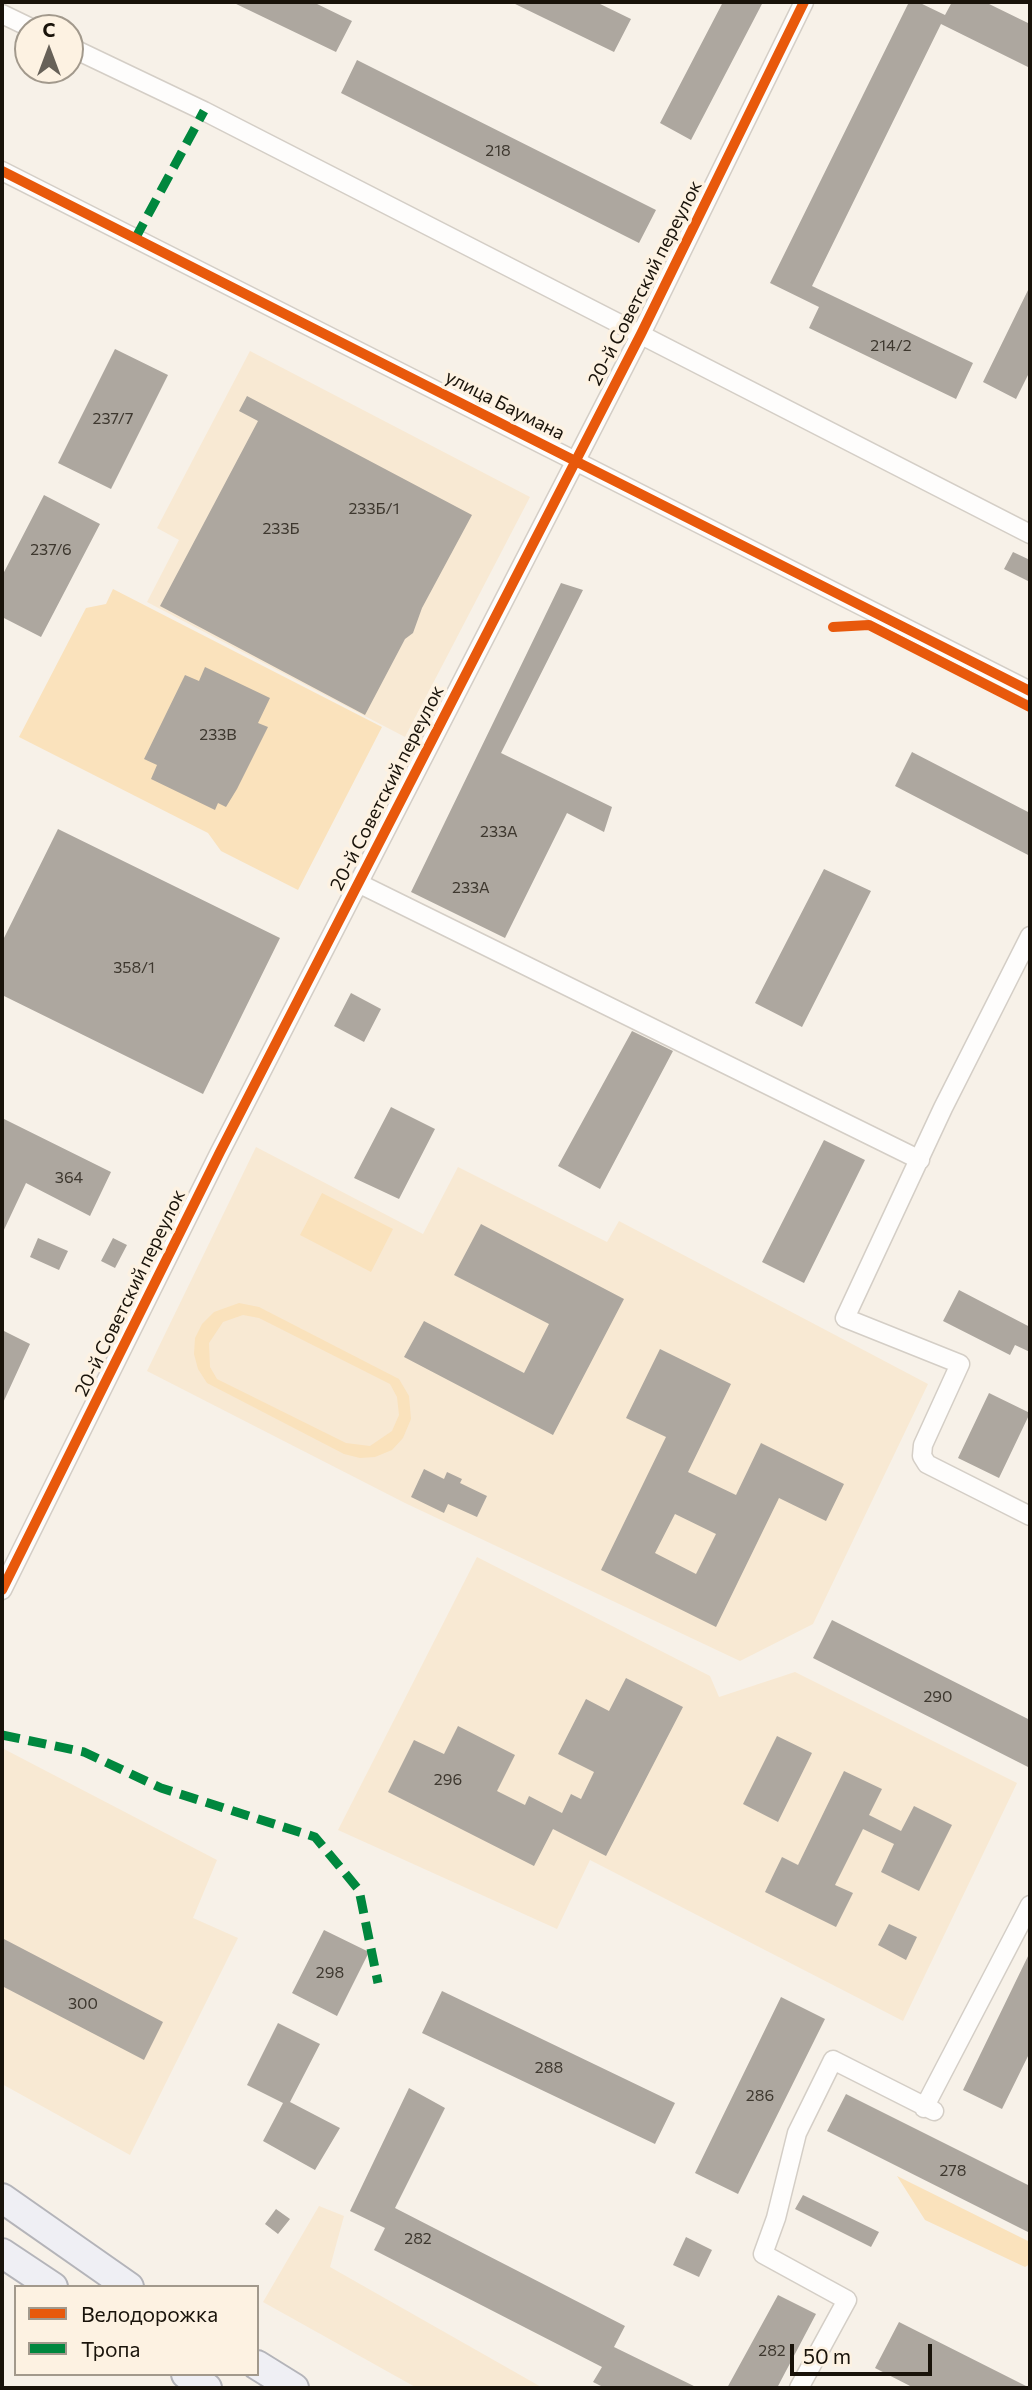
<!DOCTYPE html>
<html>
<head>
<meta charset="utf-8">
<style>
  body { margin:0 }
  #map { position:relative; width:1032px; height:2390px; overflow:hidden; background:#f7f1e8; font-family:Commissioner,sans-serif }
  canvas { display:block }
  .frame { position:absolute; inset:0; border:4px solid #19130a; pointer-events:none }
  .legend { position:absolute; left:14px; top:2285px; width:245px; height:91px; box-sizing:border-box; background:#fdf2e2; border:2px solid #a2998c; margin:0; padding:9px 12px; list-style:none; font-size:21px; color:#19130a }
  .legend li { display:flex; align-items:center; gap:14px; height:35px }
  .legend b { width:35px; border:2px solid #a2998c }
  .north { position:absolute; left:14px; top:14px; width:70px; height:70px; box-sizing:border-box; background:#fdf2e2; border:2px solid #a2998c; border-radius:50%; rotate:0deg; font-size:19px; font-weight:700; line-height:28px; text-align:center; color:#19130a }
  .north::after { content:''; display:block; margin:auto; width:24px; height:32px; background:#676158; clip-path:polygon(50% 0,100% 100%,50% 72%,0 100%) }
  .scale { position:absolute; left:790px; top:2344px; width:142px; height:32px; box-sizing:border-box; border:4px solid #19130a; border-top:0; padding-left:9px; font-size:21px; line-height:24px; white-space:nowrap; color:#19130a; -webkit-text-stroke:5px #fdf2e2; paint-order:stroke }
</style>
</head>
<body>
<div id="map">
<canvas width="1032" height="2390"></canvas>
<div class="frame"></div>
<ul class="legend">
<li><b style="height:9px;background:#e8590c"></b>Велодорожка</li>
<li><b style="height:9px;background:#00873e"></b>Тропа</li>
</ul>
<div class="north">С</div>
<div class="scale">50 m</div>
</div>
<script>
const context = document.querySelector('canvas').getContext('2d');
context.lineJoin = 'round';
function fillPath(path, color) {
  context.fillStyle = color;
  context.fill(path, 'evenodd');
}
function shape(rows) {
  const path = new Path2D();
  for (const r of rows) {
    path.moveTo(r[0], r[1]);
    for (let i = 2; i < r.length; i += 2) path.lineTo(r[i], r[i + 1]);
  }
  return path;
}
function stroke(path, color, width, dash) {
  context.strokeStyle = color;
  context.lineWidth = width;
  context.lineCap = dash ? 'butt' : 'round';
  context.setLineDash(dash || []);
  context.stroke(path);
}
function write(font, color, halo, rows, align = 'center') {
  context.font = font + ' Commissioner,sans-serif';
  context.lineWidth = 7;
  context.setLineDash([]);
  context.textBaseline = 'middle';
  context.strokeStyle = halo;
  context.fillStyle = color;
  for (const [text, x, y, turn = 0] of rows) {
    context.save();
    context.translate(x, y);
    context.rotate((+turn || 0) * Math.PI / 180);
    context.textAlign = isNaN(turn) ? turn : align;
    if (halo) context.strokeText(text, 0, 0);
    context.fillText(text, 0, 0);
    context.restore();
  }
}
const built = shape([
  [250,351,530,497,405,737,147,602,179,540,157,528],
  [256,1147,423,1234,458,1167,607,1242,619,1221,928,1384,813,1624,740,1661,405,1503,147,1371],
  [477,1557,710,1676,719,1697,795,1672,1017,1783,903,2021,590,1860,557,1929,338,1830],
  [2,1748,217,1860,193,1918,238,1938,130,2155,2,2084],
  [319,2206,344,2216,330,2267,543,2388,417,2388,263,2302]
]);
const green = shape([
  [113,589,382,727,298,890,221,851,208,833,19,737,86,608,106,604],
  [322,1193,393,1229,371,1272,300,1235],
  [239,1303,259,1307,399,1379,409,1396,411,1419,403,1438,392,1450,375,1457,360,1458,344,1454,207,1383,198,1369,194,1354,195,1338,202,1324,214,1312],
  [243,1315,259,1318,390,1384,397,1397,399,1415,392,1431,370,1446,346,1443,217,1379,210,1367,209,1343,223,1322],
  [897,2176,1030,2242,1030,2264,1025,2267,925,2220]
]);
const building = shape([
  [232,2,313,2,352,21,336,52],
  [511,2,596,2,631,19,614,52],
  [723,2,763,2,691,140,660,123],
  [909,2,918,2,945,15,952,2,985,2,1030,24,1030,68,941,24,812,286,973,363,956,399,809,328,819,307,770,283],
  [357,60,656,210,639,243,341,93],
  [1030,286,1030,371,1016,399,983,382],
  [115,349,168,375,111,489,58,463],
  [247,396,472,515,422,608,413,633,405,639,365,715,160,606,258,421,239,411],
  [44,495,100,524,41,637,2,617,2,576],
  [1013,552,1030,560,1030,582,1004,569],
  [561,583,583,590,501,753,612,807,604,832,567,813,505,938,411,892],
  [205,667,270,698,258,723,268,727,237,789,226,807,218,803,215,810,151,779,157,765,144,759,185,675,199,681],
  [912,752,1030,813,1030,856,895,786],
  [58,829,280,938,203,1094,2,995,2,942],
  [824,869,871,891,802,1027,755,1003],
  [351,993,381,1009,364,1042,334,1026],
  [632,1031,673,1051,600,1189,558,1166],
  [391,1107,435,1129,399,1199,354,1178],
  [2,1118,111,1172,90,1216,26,1183,2,1234],
  [824,1140,865,1160,804,1283,762,1262],
  [481,1224,624,1299,553,1435,404,1357,424,1321,524,1373,549,1324,454,1275],
  [38,1238,68,1251,59,1270,30,1257],
  [113,1238,127,1245,115,1268,101,1261],
  [959,1290,1030,1327,1030,1352,1015,1345,1010,1355,943,1321],
  [2,1330,30,1344,2,1405],
  [660,1349,731,1384,688,1472,736,1495,761,1443,844,1484,826,1521,779,1498,716,1627,601,1570,666,1437,626,1418],
  [675,1514,716,1534,696,1574,655,1553],
  [989,1393,1030,1413,999,1478,958,1458],
  [424,1469,444,1479,447,1472,462,1479,460,1483,487,1496,477,1517,448,1504,444,1513,411,1497],
  [832,1620,1030,1720,1030,1768,813,1658],
  [626,1678,683,1707,606,1856,553,1829,534,1866,388,1792,414,1740,444,1754,458,1726,515,1755,497,1791,525,1805,529,1796,562,1813,571,1794,581,1799,594,1772,558,1754,586,1699,609,1711],
  [777,1736,812,1753,778,1822,743,1804],
  [844,1771,882,1789,869,1815,901,1831,914,1806,952,1825,919,1891,881,1872,894,1844,863,1829,835,1885,853,1893,836,1927,765,1892,782,1857,798,1865],
  [889,1924,917,1937,906,1960,878,1945],
  [324,1930,369,1952,337,2016,292,1993],
  [2,1938,163,2022,144,2060,2,1986],
  [1030,1952,1030,2052,1002,2109,963,2090],
  [442,1991,675,2103,655,2144,422,2033],
  [781,1997,825,2019,738,2194,695,2173],
  [278,2023,320,2044,290,2102,340,2128,315,2170,263,2141,283,2103,247,2085],
  [409,2088,445,2108,395,2208,625,2326,614,2347,698,2388,605,2388,593,2382,602,2367,374,2250,385,2228,350,2211],
  [846,2094,1030,2186,1030,2233,827,2131],
  [803,2195,879,2232,871,2247,795,2209],
  [276,2209,290,2219,278,2234,265,2224],
  [686,2237,712,2250,699,2277,673,2265],
  [778,2295,816,2314,777,2388,727,2388],
  [899,2322,1030,2388,914,2388,875,2368]
]);
const minor = shape([
  [2,14,31,28],
  [70,47,204,111,1030,534],
  [2,171,1030,691],
  [358,883,920,1160],
  [1030,936,943,1108,845,1318,960,1364,923,1445,922,1456,927,1464,1030,1516],
  [2,1590,220,1152,641,334,804,2],
  [924,2108,1030,1905],
  [799,2388,847,2300,763,2254,776,2218,797,2133,833,2060,934,2111]
]);
const primary = shape([
  [2,2198,129,2287],
  [2,2253,53,2287],
  [257,2365,294,2388],
  [186,2374,207,2388]
]);
const quiet = shape([
  [135,239,204,111],
  [2,1735,84,1752,161,1788,315,1837,359,1890,378,1983]
]);
const cycleway = shape([
  [2,171,1030,691],
  [833,627,869,625,1030,707],
  [2,1590,220,1152,641,334,804,2]
]);
const numberNames = [
  ["218",498,151],
  ["214/2",891,346],
  ["237/7",113,419],
  ["233Б/1",374,509],
  ["233Б",281,529],
  ["237/6",51,550],
  ["233В",218,735],
  ["233А",499,832],
  ["233А",471,888],
  ["358/1",134,968],
  ["364",69,1178],
  ["290",938,1697],
  ["296",448,1780],
  ["298",330,1973],
  ["300",83,2004],
  ["288",549,2068],
  ["286",760,2096],
  ["278",953,2171],
  ["282",418,2239],
  ["282",772,2351]
];
const streetNames = [
  ["20-й Советский переулок",645,283,-63],
  ["улица Баумана",505,405,27],
  ["20-й Советский переулок",387,788,-63],
  ["20-й Советский переулок",130,1293,-64]
];
fillPath(built, '#f8e9d3');
fillPath(green, '#fae2bc');
fillPath(building, '#ada79f');
stroke(minor, '#d4cec6', 21);
stroke(primary, '#b4b4b9', 32);
stroke(minor, '#fefdfc', 18);
stroke(primary, '#efeff4', 28);
stroke(quiet, '#00873e', 9, [18, 9]);
stroke(cycleway, '#e8590c', 10);
write('16px', '#3e382f', null, numberNames);
write('19px', '#19130a', '#fdf2e2', streetNames);
</script>
</body>
</html>
